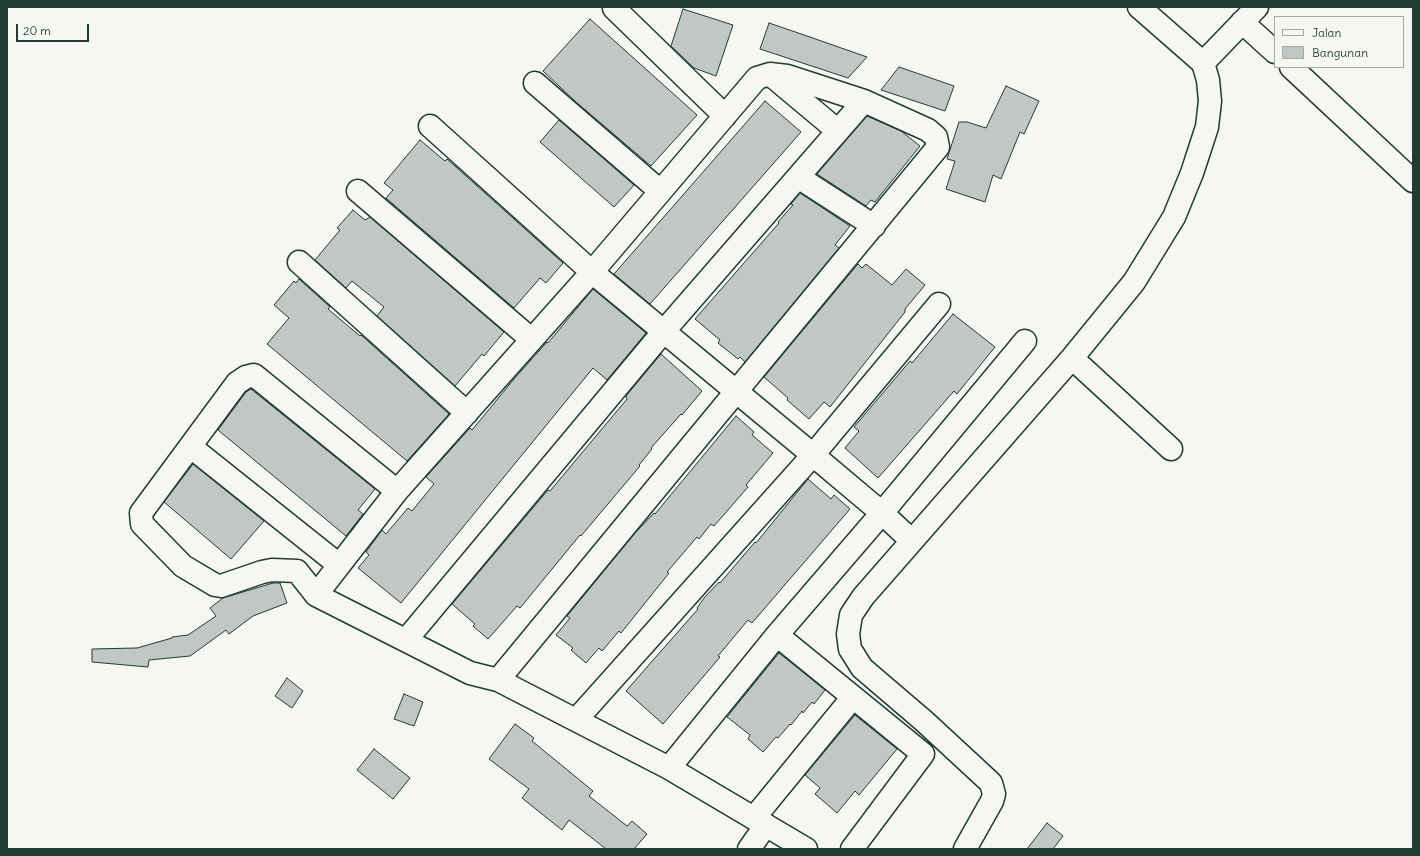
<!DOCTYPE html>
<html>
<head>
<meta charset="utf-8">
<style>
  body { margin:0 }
  #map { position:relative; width:1420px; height:856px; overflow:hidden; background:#f6f6f2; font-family:Delius,sans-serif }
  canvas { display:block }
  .frame { position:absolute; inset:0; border:8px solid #1f3d34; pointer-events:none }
  .legend { position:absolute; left:1274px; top:16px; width:130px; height:52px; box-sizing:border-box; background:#f6f6f2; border:1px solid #a0aca6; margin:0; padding:5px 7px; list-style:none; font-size:12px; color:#1f3d34 }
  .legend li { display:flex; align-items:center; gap:8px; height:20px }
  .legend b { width:20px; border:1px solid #a0aca6 }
  .scale { position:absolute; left:16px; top:24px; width:73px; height:18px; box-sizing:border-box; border:2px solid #1f3d34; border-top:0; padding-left:5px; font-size:12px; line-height:14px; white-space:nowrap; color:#1f3d34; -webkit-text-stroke:3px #f6f6f2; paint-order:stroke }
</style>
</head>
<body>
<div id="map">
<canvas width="1420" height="856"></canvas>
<div class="frame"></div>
<ul class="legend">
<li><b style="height:5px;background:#f6f6f2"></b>Jalan</li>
<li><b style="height:11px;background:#c1c8c3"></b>Bangunan</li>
</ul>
<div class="scale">20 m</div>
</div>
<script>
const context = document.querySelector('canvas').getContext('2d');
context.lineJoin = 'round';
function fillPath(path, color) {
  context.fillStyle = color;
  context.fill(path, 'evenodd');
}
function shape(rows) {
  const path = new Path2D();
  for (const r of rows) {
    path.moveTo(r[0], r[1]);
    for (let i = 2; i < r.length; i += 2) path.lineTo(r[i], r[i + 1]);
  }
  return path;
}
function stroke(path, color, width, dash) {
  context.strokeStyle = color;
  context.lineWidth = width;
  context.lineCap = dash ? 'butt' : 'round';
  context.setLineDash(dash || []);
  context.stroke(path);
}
const building = shape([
  [683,9,733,25,716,76,694,68,671,46,683,9],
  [590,19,697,115,651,166,576,102,543,71,590,19],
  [769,23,807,36,867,57,848,78,760,49,769,23],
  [899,67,954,86,945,111,881,90,899,67],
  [1006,86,1039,101,1024,134,1020,132,1001,179,993,175,985,202,946,189,955,161,947,159,959,122,967,122,986,128,1006,86],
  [765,101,801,132,650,304,614,274,765,101],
  [867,116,901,131,920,146,875,202,871,200,866,206,817,174,867,116],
  [559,120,634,185,614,207,540,142,559,120],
  [420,140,445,161,447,159,563,263,546,283,540,278,514,308,386,198,393,190,384,183,420,140],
  [800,193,850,226,835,245,839,248,745,362,740,357,738,359,718,343,720,340,695,319,779,223,778,222,793,205,791,204,800,193],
  [353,210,365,220,370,217,504,332,484,356,482,354,455,386,377,316,384,307,352,281,346,288,315,260,340,230,337,228,353,210],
  [858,264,862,268,866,264,892,285,906,269,925,285,905,309,905,312,830,407,824,402,809,419,787,400,788,398,764,377,858,264],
  [299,279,330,307,328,309,360,336,361,335,449,414,407,461,267,344,289,318,274,305,294,281,296,283,299,279],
  [593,289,646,333,607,380,593,368,401,603,358,568,369,555,366,552,382,530,386,534,408,508,412,511,434,484,426,477,470,428,472,430,514,379,547,342,548,343,593,289],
  [953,314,995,347,957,394,954,391,878,478,845,448,859,431,854,427,910,361,912,363,953,314],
  [661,354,702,391,682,415,681,414,651,448,652,449,639,465,640,466,581,536,580,535,520,608,517,606,488,639,473,626,475,624,452,604,548,490,550,491,627,399,626,396,661,354],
  [251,389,375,489,358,510,363,514,346,536,218,430,246,392,251,389],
  [736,416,754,432,752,435,773,453,746,485,748,487,714,526,711,524,699,539,697,537,667,572,669,573,621,633,619,631,602,651,599,648,586,663,571,650,573,648,556,635,570,618,567,616,636,532,654,513,655,514,736,416],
  [193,464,264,521,231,559,164,502,193,464],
  [808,479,831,499,834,495,850,509,752,623,748,620,718,656,720,657,709,670,663,724,626,691,698,609,697,608,704,598,719,582,720,583,755,542,756,543,808,479],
  [273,583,280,583,287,603,253,616,229,634,226,630,190,656,149,660,148,667,92,662,92,649,137,648,172,638,172,637,188,635,216,616,210,608,223,598,273,583],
  [779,653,825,690,814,704,812,702,803,713,802,711,791,725,790,724,778,738,776,737,763,752,748,739,750,735,727,717,779,653],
  [287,678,303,691,292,708,275,696,287,678],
  [404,694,423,702,414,726,394,719,404,694],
  [855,715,897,749,859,795,855,791,837,813,815,794,820,788,805,775,855,715],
  [515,724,534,738,532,741,593,791,589,796,627,826,632,821,647,834,634,849,606,849,569,820,562,830,522,798,529,789,489,759,515,724],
  [374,749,410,778,393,799,357,770,374,749],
  [1047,823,1063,836,1053,849,1027,849,1047,823]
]);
const minor = shape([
  [614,8,725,116],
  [1242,22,1275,52],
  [1203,63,1257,7],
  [1291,67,1413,181],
  [771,75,838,131],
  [535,83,660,191],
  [430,126,592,272,813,455,882,513,912,541],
  [798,177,874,226],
  [358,191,531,339],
  [299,262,467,413],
  [1072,358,1171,449],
  [191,447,339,565],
  [397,491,254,375,246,377,237,383,141,513,142,524,183,566,215,585,221,586,262,572,272,570,297,571,316,595,470,673,498,680,669,768,806,849],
  [316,595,397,491,592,272,757,78,770,74,787,76,864,101,928,130,936,137,938,147,498,680],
  [777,635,923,754,852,849],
  [406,640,664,331,864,101],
  [576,720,813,455,939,304],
  [669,768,777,635,882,513,1025,341],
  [754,818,853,697],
  [749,849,766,825],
  [965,849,992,801,994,794,991,783,924,721,862,668,850,649,848,634,851,615,863,597,1072,358,1134,282,1174,217,1192,173,1207,127,1210,101,1208,80,1203,63,1139,7]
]);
fillPath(building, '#c1c8c3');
stroke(building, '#1f3d34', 1);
stroke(minor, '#1f3d34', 25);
stroke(minor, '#f6f6f2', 22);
</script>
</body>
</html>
